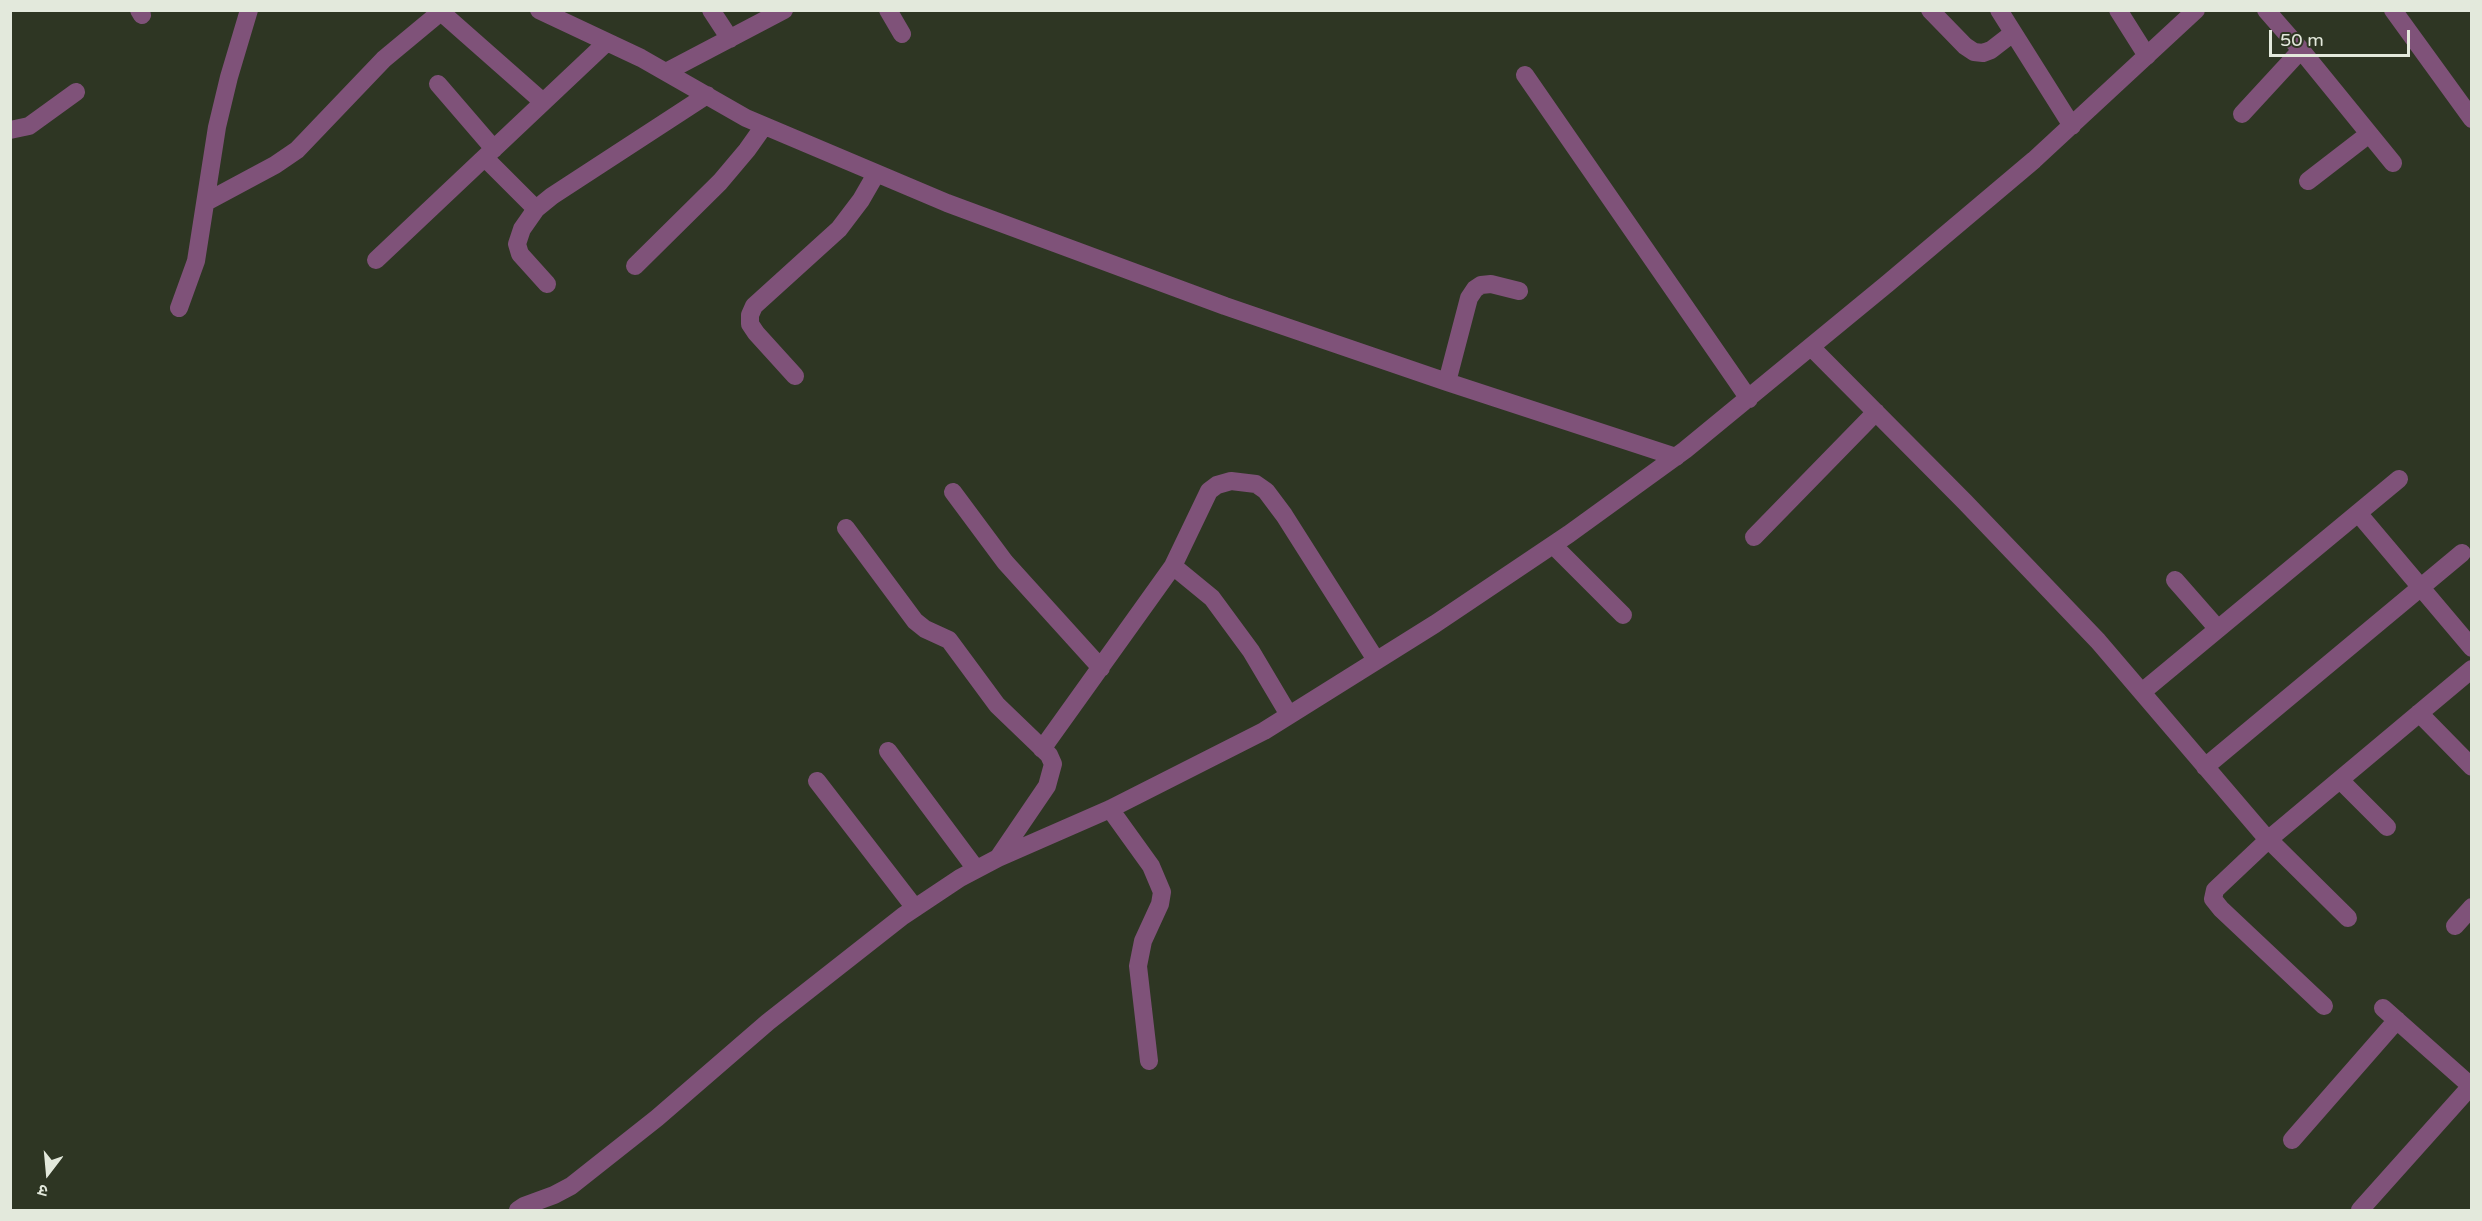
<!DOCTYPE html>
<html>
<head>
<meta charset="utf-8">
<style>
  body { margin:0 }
  #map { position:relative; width:2482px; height:1221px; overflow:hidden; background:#2e3623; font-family:"Varela Round","Noto Sans Devanagari",sans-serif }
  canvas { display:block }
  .frame { position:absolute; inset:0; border:12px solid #e3e9dc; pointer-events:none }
  .north { position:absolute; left:18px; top:1143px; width:60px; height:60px; -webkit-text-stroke:4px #2e3623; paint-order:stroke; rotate:196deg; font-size:16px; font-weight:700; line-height:24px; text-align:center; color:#e3e9dc }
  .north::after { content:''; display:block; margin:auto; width:21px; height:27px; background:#e3e9dc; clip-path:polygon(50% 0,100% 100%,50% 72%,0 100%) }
  .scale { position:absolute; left:2269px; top:30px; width:141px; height:27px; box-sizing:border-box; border:3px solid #e3e9dc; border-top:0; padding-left:8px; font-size:18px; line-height:21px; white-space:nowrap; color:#e3e9dc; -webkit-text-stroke:4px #2e3623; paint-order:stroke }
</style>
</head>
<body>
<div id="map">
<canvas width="2482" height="1221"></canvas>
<div class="frame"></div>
<div class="north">उ</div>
<div class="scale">50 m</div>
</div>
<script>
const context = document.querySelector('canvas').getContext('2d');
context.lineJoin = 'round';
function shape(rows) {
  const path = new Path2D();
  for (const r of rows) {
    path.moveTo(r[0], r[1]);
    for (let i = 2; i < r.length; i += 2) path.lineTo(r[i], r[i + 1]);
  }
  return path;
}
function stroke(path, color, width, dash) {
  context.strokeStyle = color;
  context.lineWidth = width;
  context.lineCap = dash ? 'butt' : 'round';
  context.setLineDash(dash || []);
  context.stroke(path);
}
const minor = shape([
  [139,10,142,15],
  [539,10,641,58,746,118,947,203,1225,306,1447,382,1676,457],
  [711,10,730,39],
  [888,10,902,34],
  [1930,10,1965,46,1974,52,1983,53,1991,50,2013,33],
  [1999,10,2072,126],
  [2118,10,2147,56],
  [2266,10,2301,50,2393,163],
  [2393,10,2472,119],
  [441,12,543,102],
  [666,72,784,10],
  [1525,75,1749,399],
  [438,84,494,149],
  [2242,114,2301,50],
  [10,130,29,126,76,92],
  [485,158,536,209],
  [2308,181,2369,134],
  [206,202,275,165,297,150,384,59,443,10],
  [376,260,607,42],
  [635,266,720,182,747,150,764,126],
  [547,284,520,254,517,244,522,229,536,209,552,196,707,95],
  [179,308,196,261,217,127,229,77,249,10],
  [1811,347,1965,502,2098,641,2263,834,2348,918],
  [795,376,756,333,750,324,750,315,754,306,839,229,861,200,876,174],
  [1447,382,1469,298,1475,289,1481,285,1491,284,1519,291],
  [953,492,1005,562,1101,668],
  [2358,513,2472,648],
  [846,528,915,621,925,629,949,640,997,705,1049,755,1053,764,1047,786,998,858],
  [1754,537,1876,412],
  [1553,545,1623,615],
  [1173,566,1212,598,1251,651,1289,715],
  [2175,580,2218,629],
  [2142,692,2399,479],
  [2419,713,2472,767],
  [1042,749,1173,566,1209,491,1217,485,1231,481,1256,484,1266,491,1284,515,1376,660],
  [888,751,976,869],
  [2205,767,2462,553],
  [2340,780,2387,827],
  [817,781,915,908],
  [1110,809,1151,866,1162,892,1160,904,1143,941,1138,966,1149,1061],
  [2455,926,2472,907],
  [2324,1006,2221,909,2213,899,2215,890,2269,839,2472,669],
  [2383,1008,2472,1087],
  [2292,1140,2397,1020],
  [518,1210,524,1206,554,1195,571,1186,657,1118,768,1022,903,916,960,878,998,858,1110,809,1264,731,1435,624,1569,534,1685,450,1887,284,2034,160,2196,10],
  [2360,1210,2471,1086]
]);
stroke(minor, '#7f5279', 18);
</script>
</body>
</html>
